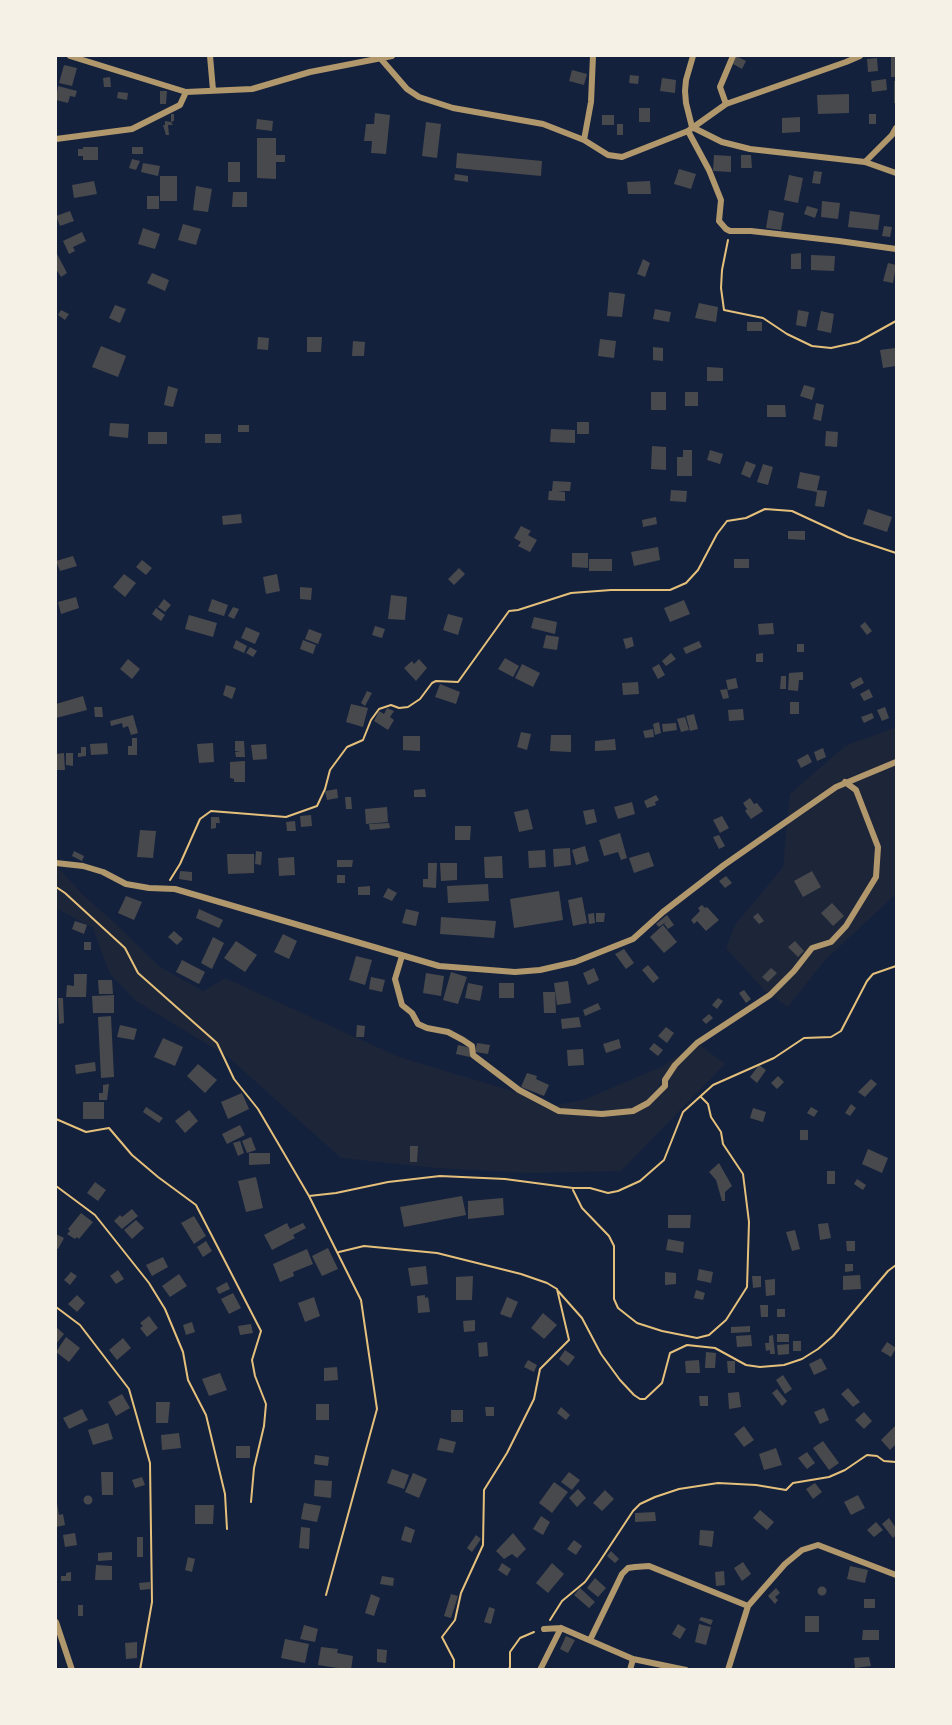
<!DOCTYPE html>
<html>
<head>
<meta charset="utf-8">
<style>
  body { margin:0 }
  #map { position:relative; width:952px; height:1725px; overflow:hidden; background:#14213d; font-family:"DM Sans",sans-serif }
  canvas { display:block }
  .frame { position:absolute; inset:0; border:57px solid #f6f1e7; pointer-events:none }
</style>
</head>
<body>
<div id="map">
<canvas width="952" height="1725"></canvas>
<div class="frame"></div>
</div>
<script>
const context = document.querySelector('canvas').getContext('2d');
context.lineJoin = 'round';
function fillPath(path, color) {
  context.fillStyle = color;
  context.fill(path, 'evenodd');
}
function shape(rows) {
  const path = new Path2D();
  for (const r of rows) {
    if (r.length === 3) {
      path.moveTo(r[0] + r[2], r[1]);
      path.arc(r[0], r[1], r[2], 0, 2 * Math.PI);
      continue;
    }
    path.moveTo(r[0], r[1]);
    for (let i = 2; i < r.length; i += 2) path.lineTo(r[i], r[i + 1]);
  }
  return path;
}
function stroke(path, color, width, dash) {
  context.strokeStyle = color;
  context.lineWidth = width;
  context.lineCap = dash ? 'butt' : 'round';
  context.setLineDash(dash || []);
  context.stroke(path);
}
const green = shape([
  [896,727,896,894,825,960,788,1007,765,991,726,948,735,925,783,867,790,794,845,746],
  [56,865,82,894,119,927,160,967,203,991,225,978,399,1057,522,1094,546,1107,583,1100,661,1067,697,1043,725,1064,621,1171,529,1173,437,1168,341,1158,227,1056,136,1001,110,974,93,928,56,908]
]);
const building = shape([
  [736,56,746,61,742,69,733,64],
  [891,56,896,56,896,77,891,77],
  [877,58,878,71,868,72,867,59],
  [64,65,77,68,72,86,59,83],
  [572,70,587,74,584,85,569,81],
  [630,75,639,76,638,84,629,83],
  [110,77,111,87,104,87,103,78],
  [662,78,676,80,675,93,660,91],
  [886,79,887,90,872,92,871,81],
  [894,81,896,81,896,103,894,103],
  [58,86,77,91,75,97,70,96,68,103,56,100],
  [160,91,167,91,166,104,160,104],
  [118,92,128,93,127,100,117,98],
  [849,94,849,113,818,114,817,95],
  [639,108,650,108,650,122,639,122],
  [375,113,390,115,386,154,371,153,372,141,364,141,366,124,374,124],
  [171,114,174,114,174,121,171,122,173,125,168,125,169,135,166,135,163,125,165,125,165,121,171,122],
  [869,114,876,114,876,124,869,124],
  [602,115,614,115,614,125,602,125],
  [800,117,800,132,782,133,782,118],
  [257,119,273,121,272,131,256,129],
  [426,122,441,124,437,158,422,156],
  [617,124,623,124,623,135,617,135],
  [257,138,276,138,276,155,285,155,285,162,276,162,276,179,257,178],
  [83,147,98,147,98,160,83,160,83,156,78,156,78,149,83,149],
  [132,147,143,147,143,154,132,154],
  [457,153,542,161,541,176,456,168],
  [714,155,731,156,731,172,713,171],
  [741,155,751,155,752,168,741,168],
  [132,159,140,161,136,170,129,168],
  [228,162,240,162,240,182,228,182],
  [143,163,160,166,158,176,141,172],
  [679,169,696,174,691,189,674,184],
  [814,171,822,172,820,184,812,183],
  [455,174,468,176,468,182,454,180],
  [789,175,803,178,798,203,784,200],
  [160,176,177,176,177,201,160,201],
  [94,181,97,194,74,198,72,185],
  [650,181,651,194,628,194,627,182],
  [196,186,212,189,208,212,193,210],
  [233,192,247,192,247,207,232,207],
  [147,196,159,196,159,209,147,209],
  [822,201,840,203,838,219,821,217],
  [807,206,818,209,815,218,804,214],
  [769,210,784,213,781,230,766,228],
  [70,211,74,221,60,226,56,216],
  [850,211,880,215,878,230,848,227],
  [183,224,201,229,196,245,178,240],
  [884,226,892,227,890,237,882,236],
  [143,228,160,234,155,249,138,244],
  [82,232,86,241,73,247,75,251,69,254,63,241],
  [56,252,67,273,61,277,56,269],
  [801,253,801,269,791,269,791,254],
  [811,255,835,256,834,271,811,270],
  [643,259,650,263,645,277,637,274],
  [888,263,896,265,893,283,883,281],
  [152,273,169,280,165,291,147,283],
  [609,292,625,294,622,317,607,316],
  [699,303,718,307,716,322,695,318],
  [115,305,126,309,120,323,109,318],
  [655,309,671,312,669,322,653,319],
  [61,310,69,314,65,320,58,315],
  [798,310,809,312,806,327,796,325],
  [821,311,834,314,831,333,817,330],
  [747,322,762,322,762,331,747,331],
  [258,337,269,338,268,350,257,349],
  [307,337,322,337,321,352,307,352],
  [600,339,616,341,614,358,598,356],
  [353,341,365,342,364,356,352,356],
  [101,346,126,356,118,377,92,367],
  [653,347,663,348,663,361,653,360],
  [895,348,896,366,883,368,880,350],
  [707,367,723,368,723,381,707,381],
  [804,385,815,388,812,400,800,396],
  [168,386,178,389,173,407,164,405],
  [651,392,666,392,666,410,651,410],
  [685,392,698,392,698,406,685,406],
  [816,403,824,405,821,421,813,419],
  [767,405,785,405,786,417,767,417],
  [577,422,589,422,589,434,577,434],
  [110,423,129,424,128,438,109,436],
  [238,425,249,425,249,432,238,432],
  [551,429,575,430,575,443,550,442],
  [826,431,838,432,837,447,825,446],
  [148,432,167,432,167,444,148,444],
  [205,434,221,434,221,443,205,443],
  [652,446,666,447,666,470,651,469],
  [683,450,692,450,692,476,677,476,677,457,683,457],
  [710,450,723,454,720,464,707,460],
  [746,461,756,465,750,478,741,474],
  [763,464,773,467,768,485,757,482],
  [800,472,820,476,817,490,827,491,824,507,815,506,817,492,797,488],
  [553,481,571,482,570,491,557,491,565,492,565,501,548,500,549,491,552,491],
  [671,490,687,491,686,502,670,501],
  [868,509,892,517,887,532,863,524],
  [241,514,242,523,223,525,222,516],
  [656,517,657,524,643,527,642,520],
  [521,526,531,531,528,535,537,540,530,552,518,546,521,542,514,538],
  [788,531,805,531,805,540,788,539],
  [658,547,660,560,634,566,631,552],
  [572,553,588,553,588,568,572,567],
  [73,556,77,566,60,571,56,561],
  [589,559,612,559,612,571,589,571],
  [734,559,749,559,749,568,734,568],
  [142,560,152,568,146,575,136,567],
  [459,568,465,574,454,585,448,579],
  [124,574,136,583,125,597,113,587],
  [277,574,280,591,266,594,263,577],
  [300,587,312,588,311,600,300,599],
  [391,595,407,597,405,620,388,619],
  [76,597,79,608,61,614,58,602],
  [164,599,171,605,165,612,158,607],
  [212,599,228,605,224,616,208,611],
  [684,600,690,614,670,622,664,608],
  [233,607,239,609,234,619,228,616],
  [156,608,165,615,161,621,152,614],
  [448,614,463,618,458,635,443,630],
  [189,615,217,623,213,637,185,629],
  [534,617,557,622,555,634,531,628],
  [865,622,872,631,867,635,860,626],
  [773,623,774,634,759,635,758,624],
  [375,626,385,629,382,638,372,635],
  [246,627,260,633,255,644,241,638],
  [309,629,322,634,318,644,305,639],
  [546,635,559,637,557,650,543,648],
  [632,637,634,646,626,649,623,639],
  [236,640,247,646,244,653,233,648],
  [303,640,316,645,313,654,300,649],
  [699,641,702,647,686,654,683,648],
  [797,644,804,644,804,652,797,652],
  [250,647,257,651,253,657,246,653],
  [671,653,676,659,666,666,662,661],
  [763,653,763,662,756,662,756,654],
  [505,658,519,666,513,677,498,669],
  [128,659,140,669,132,679,120,669],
  [419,659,427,668,416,681,404,668,412,661,414,664],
  [522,664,540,673,533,687,515,678],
  [659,664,665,675,658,679,652,668],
  [803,672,803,680,799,680,798,691,788,690,789,673],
  [781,676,786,676,786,689,780,689],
  [861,677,864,683,853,689,850,683],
  [736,678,738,688,728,690,726,680],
  [638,682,639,694,623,695,622,683],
  [440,684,460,692,456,704,435,697],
  [226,685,236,688,232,699,223,695],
  [727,689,729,698,723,699,720,690],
  [869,689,873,697,864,701,860,694],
  [367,691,372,693,365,706,361,703],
  [83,696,87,710,56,718,56,704],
  [790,702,799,702,799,714,790,714],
  [351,704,368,708,363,727,346,722],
  [94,707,102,707,103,717,95,717],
  [885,707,889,718,882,721,877,710],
  [387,708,394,711,390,717,394,720,388,730,374,721,379,711,384,714],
  [743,709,744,720,729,721,728,710],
  [872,713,874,718,864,723,861,717],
  [694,714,698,729,690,731,686,716],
  [133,715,138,733,131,735,128,726,123,728,122,723,111,726,110,721],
  [685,717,689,730,681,732,677,719],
  [659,722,661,733,655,735,653,724],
  [676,723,677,730,663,732,662,724],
  [653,729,654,737,645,738,643,731],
  [521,732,531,734,527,750,517,747],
  [551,735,571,735,571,752,550,751],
  [403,736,420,736,420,751,403,750],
  [132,738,137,738,137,755,128,755,128,746,132,746],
  [615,739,616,750,595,751,595,741],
  [235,741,244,741,245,757,236,757,235,752,241,751,235,751],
  [107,743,108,754,91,755,90,744],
  [213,743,214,762,199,763,197,744],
  [266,744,267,759,253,760,251,745],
  [81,747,86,747,86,756,78,757,78,753,81,753],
  [823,748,826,757,817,761,814,752],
  [64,753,65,770,56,770,56,754],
  [66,753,73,753,73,766,66,765],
  [808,754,812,762,801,768,797,760],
  [245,761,245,782,234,782,234,779,230,778,230,762],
  [337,789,338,798,327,800,325,791],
  [425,789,426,797,414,797,414,790],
  [656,795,659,800,655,802,656,805,647,808,644,801],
  [345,797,351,797,352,809,346,809],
  [750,798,754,804,757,803,763,811,751,819,745,811,747,809,743,803],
  [632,802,635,814,618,819,614,807],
  [387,807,388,822,366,824,365,809],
  [528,809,533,829,519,832,514,812],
  [594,809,597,822,586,825,583,811],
  [311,815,312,826,301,827,300,816],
  [722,816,729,828,720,833,713,820],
  [211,817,219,817,220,823,216,823,216,828,211,829],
  [295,821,296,831,287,831,286,822],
  [389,823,390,828,370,830,369,824],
  [455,826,471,826,470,840,455,840],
  [140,830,156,831,153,858,137,857],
  [620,833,627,858,621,860,618,852,604,856,599,840],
  [719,835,725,846,719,849,713,837],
  [585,846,589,861,576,865,572,850],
  [570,848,571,865,554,867,553,849],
  [545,850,546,867,529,868,528,851],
  [74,851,84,856,82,861,72,856],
  [256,851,262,852,261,865,255,864],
  [649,852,654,866,634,873,629,858],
  [227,854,254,854,254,873,228,874],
  [502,856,503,878,485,878,484,857],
  [294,857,295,875,279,876,278,858],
  [337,860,353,860,352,867,337,867],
  [428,863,437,863,436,888,423,887,423,879,428,879],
  [440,863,457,863,457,880,441,881],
  [180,871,192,872,192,881,179,879],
  [812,871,821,887,803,897,794,881],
  [337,875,345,875,345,883,337,883],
  [726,876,732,883,725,888,719,881],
  [488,884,489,901,448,903,447,886],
  [370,886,370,895,358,895,358,887],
  [388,888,397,893,392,901,383,897],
  [559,891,563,920,514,928,510,899],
  [126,896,142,902,134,920,118,913],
  [582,897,587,923,573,926,568,900],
  [832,903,844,916,833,926,821,913],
  [702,905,705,908,707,907,719,920,706,931,697,921,694,924,691,920,700,911,698,908],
  [199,909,223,920,219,928,196,918],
  [406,909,419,912,416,926,402,923],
  [594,913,595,923,589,924,588,914],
  [596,913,605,913,604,922,596,922],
  [758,913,764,921,759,924,753,917],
  [667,915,674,925,668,929,664,924,666,922,659,927,656,924],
  [441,917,496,921,494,938,440,934],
  [75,921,87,925,84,934,72,929],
  [663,925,677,942,664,953,650,937],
  [174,931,183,939,177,945,168,937],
  [283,934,297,941,289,959,274,952],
  [213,937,224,943,212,969,201,963],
  [236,941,257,955,245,972,224,958],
  [795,941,804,951,798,957,788,947],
  [84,942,91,942,91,950,84,950],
  [624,949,634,963,626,969,615,954],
  [356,956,372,960,365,985,349,980],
  [182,960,205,972,199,984,176,972],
  [648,965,659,978,653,983,642,970],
  [594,968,599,980,588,985,583,973],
  [771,968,777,973,768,982,762,977],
  [451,972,467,977,458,1004,443,1000],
  [426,973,444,976,441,996,423,993],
  [74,974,87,974,86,997,66,997,67,985,74,986],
  [371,977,385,980,382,992,369,989],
  [98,980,112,980,113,994,99,994],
  [568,981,571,1003,557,1005,554,983],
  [468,983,483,986,480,1001,465,998],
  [499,983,514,983,514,998,499,998],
  [744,990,751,999,746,1003,739,993],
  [543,992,555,992,556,1013,544,1013],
  [114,995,114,1013,93,1013,92,996],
  [58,998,63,998,64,1023,59,1024],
  [718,998,723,1001,717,1009,712,1005],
  [598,1003,601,1009,585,1016,583,1010],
  [709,1014,713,1018,706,1024,702,1020],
  [111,1016,114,1077,101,1078,98,1017],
  [579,1017,581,1027,562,1029,561,1019],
  [120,1025,137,1029,134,1040,117,1037],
  [357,1025,365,1026,364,1037,356,1037],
  [666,1027,674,1033,667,1043,658,1036],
  [163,1038,183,1047,175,1066,154,1057],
  [619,1039,621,1048,606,1053,603,1044],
  [477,1043,490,1045,488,1054,475,1052],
  [654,1043,663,1050,658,1056,649,1049],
  [458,1045,472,1048,470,1057,456,1054],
  [583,1049,584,1065,568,1066,567,1050],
  [95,1062,96,1071,76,1074,75,1065],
  [198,1064,217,1080,205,1093,187,1076],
  [759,1065,766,1070,757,1083,750,1077],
  [527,1073,537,1076,536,1079,549,1085,544,1096,521,1087],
  [778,1076,784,1082,777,1089,771,1083],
  [871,1079,877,1084,865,1097,858,1092],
  [109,1084,107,1100,99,1100,99,1093,103,1093,103,1085],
  [242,1093,249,1109,228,1119,221,1102],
  [83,1102,104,1102,104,1119,83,1119],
  [851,1104,856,1108,850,1116,845,1113],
  [146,1107,163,1118,159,1123,143,1112],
  [811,1107,818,1111,814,1117,807,1113],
  [753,1108,766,1112,763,1122,750,1118],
  [189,1110,198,1121,185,1133,175,1121],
  [240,1125,245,1135,227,1144,222,1134],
  [800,1130,808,1130,808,1140,800,1140],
  [251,1137,256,1150,247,1153,242,1141],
  [240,1141,244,1153,238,1156,233,1143],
  [410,1146,418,1146,417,1162,410,1162],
  [868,1149,888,1158,882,1173,862,1164],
  [249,1153,270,1153,270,1164,249,1165],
  [719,1163,732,1186,725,1192,725,1201,722,1201,716,1180,709,1172],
  [827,1171,835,1171,835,1184,827,1184],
  [256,1177,263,1208,246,1212,238,1181],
  [857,1179,866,1185,863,1190,854,1184],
  [95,1182,106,1190,98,1201,87,1193],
  [462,1196,466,1215,404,1227,400,1207],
  [503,1198,504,1215,468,1219,468,1201],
  [132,1209,138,1216,122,1229,114,1221,120,1215,122,1217],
  [81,1213,93,1222,79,1239,77,1237,75,1239,67,1234,70,1231,68,1229],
  [668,1215,691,1215,690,1228,668,1228],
  [194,1216,206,1236,194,1244,181,1223],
  [136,1220,144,1228,132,1239,124,1230],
  [287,1223,290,1229,303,1223,306,1228,293,1235,295,1238,272,1250,264,1235],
  [828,1223,831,1238,820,1240,818,1224],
  [795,1230,800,1249,792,1251,786,1232],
  [56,1234,64,1238,58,1249,56,1248],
  [668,1239,684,1242,683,1253,666,1250],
  [206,1241,212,1251,203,1257,197,1247],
  [846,1241,855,1241,855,1251,847,1251],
  [328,1248,338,1269,322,1276,312,1256],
  [307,1249,313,1264,293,1272,294,1276,280,1282,273,1264],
  [163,1257,168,1267,152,1276,146,1265],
  [845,1264,853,1264,853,1271,845,1272],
  [426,1266,428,1284,411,1286,408,1268],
  [699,1269,713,1272,711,1283,697,1280],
  [118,1270,124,1279,116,1284,110,1276],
  [71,1272,77,1276,70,1285,64,1280],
  [665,1272,676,1273,676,1284,665,1285],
  [179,1274,187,1286,170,1297,162,1286],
  [860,1275,861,1289,843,1290,843,1276],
  [473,1276,472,1300,456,1300,456,1277],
  [752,1276,761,1276,761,1287,753,1288],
  [775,1279,775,1295,766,1296,765,1280],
  [227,1282,230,1289,219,1294,216,1288],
  [696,1290,705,1293,703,1300,694,1298],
  [233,1293,241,1308,229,1314,221,1299],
  [77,1295,85,1303,77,1312,68,1304],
  [425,1295,425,1298,428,1297,430,1312,418,1313,417,1296],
  [314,1297,320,1316,305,1322,298,1303],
  [507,1297,518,1302,511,1318,500,1314],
  [760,1305,768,1305,768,1317,761,1317],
  [777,1309,785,1309,785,1317,777,1317],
  [543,1313,557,1325,544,1339,531,1328],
  [149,1316,158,1328,147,1337,140,1328,143,1326,140,1323],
  [475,1320,475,1331,464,1332,463,1321],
  [192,1322,195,1332,186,1335,183,1325],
  [251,1324,253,1333,240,1335,238,1326],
  [750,1326,750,1332,731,1333,731,1327],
  [56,1327,64,1334,56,1344],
  [777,1334,789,1334,789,1342,777,1342],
  [751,1335,752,1346,737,1347,736,1336],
  [773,1335,775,1354,770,1354,770,1350,766,1351,765,1343,769,1343,769,1336],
  [66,1337,80,1348,69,1362,56,1352],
  [123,1338,131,1348,117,1360,109,1350],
  [793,1341,801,1341,801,1351,793,1351],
  [487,1342,488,1356,479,1357,478,1343],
  [887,1342,896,1348,891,1357,881,1351],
  [789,1344,789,1354,778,1355,777,1345],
  [565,1350,575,1357,568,1366,559,1359],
  [706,1352,716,1353,715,1368,705,1368],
  [821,1358,827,1369,814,1375,809,1364],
  [528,1360,537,1365,534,1372,524,1367],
  [699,1360,700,1373,686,1373,685,1361],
  [727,1361,735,1361,735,1373,728,1373],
  [337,1367,338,1380,324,1381,324,1368],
  [220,1373,227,1390,209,1396,202,1379],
  [783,1375,792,1389,785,1394,776,1380],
  [848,1388,860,1402,853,1407,841,1394],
  [777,1389,787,1401,782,1406,772,1393],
  [739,1392,741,1407,729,1409,728,1393],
  [122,1394,130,1408,116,1416,108,1402],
  [699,1396,708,1396,708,1406,700,1406],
  [156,1402,170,1402,168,1423,156,1423],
  [316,1404,329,1404,329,1420,316,1420],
  [485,1407,494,1407,494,1416,486,1416],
  [561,1407,570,1415,566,1420,557,1413],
  [824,1408,829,1420,820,1424,814,1412],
  [82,1409,88,1420,69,1429,63,1418],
  [451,1410,463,1410,463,1422,451,1422],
  [864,1412,872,1421,864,1429,855,1420],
  [108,1423,113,1439,93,1445,88,1430],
  [896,1425,896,1444,890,1450,881,1440],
  [744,1426,754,1440,744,1447,734,1434],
  [179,1433,181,1448,162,1450,161,1435],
  [440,1438,456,1442,453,1453,437,1450],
  [823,1441,839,1463,829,1470,813,1448],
  [236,1446,250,1446,250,1458,236,1458],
  [776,1448,782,1465,764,1470,759,1454],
  [807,1452,815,1463,807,1469,798,1458],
  [315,1455,329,1457,328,1466,314,1464],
  [392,1469,409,1475,404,1489,387,1483],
  [101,1472,113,1472,113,1495,102,1495],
  [569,1472,580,1480,572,1490,561,1482],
  [413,1473,427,1479,419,1498,405,1492],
  [142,1477,145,1485,135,1488,132,1480],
  [315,1480,332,1481,331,1498,314,1496],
  [554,1482,568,1492,552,1513,539,1503],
  [815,1483,822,1492,813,1499,806,1489],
  [578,1489,586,1498,577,1507,569,1498],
  [605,1490,614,1499,602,1511,593,1503],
  [858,1495,865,1508,851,1515,844,1502],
  [88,1500,4.5],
  [56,1498,59,1515,63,1514,65,1525,56,1527],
  [304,1503,321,1506,317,1522,301,1519],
  [195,1505,214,1505,213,1524,195,1524],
  [760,1510,774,1522,767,1530,753,1518],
  [655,1512,656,1521,635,1522,635,1513],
  [541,1516,550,1522,543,1535,533,1529],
  [889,1518,896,1528,896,1535,893,1538,882,1524],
  [876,1522,883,1530,874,1537,867,1530],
  [405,1526,415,1530,411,1543,401,1540],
  [301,1527,310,1528,309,1549,299,1548],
  [700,1530,714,1531,712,1547,699,1545],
  [75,1533,77,1545,65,1547,63,1535],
  [513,1533,526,1549,517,1558,512,1554,504,1559,496,1551],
  [476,1535,481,1539,472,1552,467,1548],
  [137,1537,143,1537,143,1557,137,1557],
  [574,1540,582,1546,576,1555,567,1549],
  [611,1551,619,1559,615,1563,607,1556],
  [112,1552,112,1560,98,1561,98,1553],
  [188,1557,195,1559,192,1572,185,1570],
  [743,1562,751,1574,742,1581,734,1568],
  [502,1563,511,1569,507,1576,498,1570],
  [552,1563,564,1574,548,1593,536,1583],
  [96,1565,112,1566,112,1580,95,1580],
  [850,1566,868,1570,865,1583,847,1579],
  [724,1571,725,1585,716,1586,715,1572],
  [71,1572,71,1581,61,1581,61,1576,66,1576,66,1573],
  [382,1576,394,1578,393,1586,380,1584],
  [595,1578,606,1588,598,1597,587,1588],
  [150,1582,150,1589,140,1590,139,1583],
  [822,1591,4.5],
  [580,1588,595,1602,589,1608,574,1595],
  [776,1588,780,1593,775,1597,778,1600,775,1604,768,1596],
  [371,1594,380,1598,374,1616,365,1613],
  [451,1594,458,1596,451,1618,444,1616],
  [864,1599,875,1599,875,1608,864,1608],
  [78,1605,83,1605,83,1616,78,1616],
  [489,1607,495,1609,491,1624,484,1622],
  [805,1616,819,1616,819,1632,805,1632],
  [701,1617,713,1620,711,1625,699,1620],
  [678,1624,686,1629,680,1639,672,1634],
  [699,1624,711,1627,706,1645,695,1642],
  [304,1625,318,1629,315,1642,300,1639],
  [863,1630,879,1630,879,1640,862,1640],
  [566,1636,575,1640,568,1653,560,1649],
  [285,1639,309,1644,305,1663,281,1658],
  [137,1642,137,1658,126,1659,125,1643],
  [321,1647,338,1649,337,1653,353,1656,351,1670,318,1665],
  [377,1649,387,1650,386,1663,377,1662],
  [869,1657,871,1666,855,1668,854,1658]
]);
const path = shape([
  [728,240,722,270,721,288,724,310,763,318,787,334,812,346,831,348,858,342,896,321],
  [170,880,180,864,200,819,211,811,286,817,317,806,325,789,330,770,347,747,363,740,371,720,379,709,391,705,399,708,408,707,420,699,432,683,436,681,458,682,509,611,518,610,571,593,611,590,670,590,686,583,698,570,717,534,727,521,746,518,765,509,792,511,848,537,896,553],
  [56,887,65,893,125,948,138,973,217,1043,234,1079,258,1109,309,1196,361,1300,377,1409,326,1595],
  [56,1119,86,1132,109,1128,132,1155,158,1177,196,1205,261,1331,252,1360,255,1376,266,1404,264,1426,254,1468,251,1502],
  [56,1186,95,1215,149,1283,165,1309,183,1352,188,1380,206,1415,225,1494,227,1529],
  [573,1190,582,1208,609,1236,614,1246,614,1299,618,1308,637,1323,662,1331,697,1338,709,1335,726,1320,747,1287,749,1222,743,1174,723,1144,721,1132,711,1117,708,1104,701,1097],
  [309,1196,336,1193,388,1182,440,1176,505,1179,573,1188,590,1188,608,1193,618,1191,640,1181,664,1160,683,1112,713,1085,774,1058,804,1038,831,1037,841,1031,867,981,873,974,896,966],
  [339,1252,364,1246,437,1253,521,1274,547,1283,557,1289,569,1340,540,1369,534,1399,507,1453,484,1490,483,1545,461,1593,455,1620,442,1637,454,1660,454,1670],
  [558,1291,582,1318,601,1354,620,1380,634,1395,640,1399,645,1399,662,1383,670,1353,687,1345,715,1348,746,1365,760,1367,784,1365,802,1359,818,1349,833,1336,888,1271,896,1265],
  [56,1307,80,1325,129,1389,150,1463,152,1602,140,1670],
  [550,1620,562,1601,585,1582,598,1564,633,1511,640,1504,655,1497,679,1489,718,1483,756,1485,786,1490,793,1483,829,1477,845,1470,867,1455,877,1456,884,1461,896,1462],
  [508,1670,510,1667,510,1652,520,1638,534,1632]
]);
const minor = shape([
  [70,56,186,92,252,89,310,72,392,56],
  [210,56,213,90],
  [693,56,686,80,685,91,686,103,692,127,722,142,750,149,865,162,896,173],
  [381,59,407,89,419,97,453,108,543,124,584,140,608,155,622,157,688,131,726,104,846,62,860,56],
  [726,104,720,87,733,56],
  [688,131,709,170,721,200,719,221,726,229,730,231,751,231,839,241,896,249],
  [56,139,132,129,180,105,186,92],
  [584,140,591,102,593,56],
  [865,162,892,135,896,128],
  [56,863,83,866,103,872,126,884,149,888,175,889,439,966,515,972,540,970,575,962,633,939,663,912,724,865,836,787,896,762],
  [402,956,395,979,402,1005,412,1013,418,1024,427,1028,448,1032,463,1040,472,1046,473,1055,519,1090,559,1111,602,1114,633,1111,648,1103,665,1086,665,1080,675,1065,697,1043,770,995,794,971,812,948,831,942,846,926,876,877,878,847,856,790,845,782],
  [56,1622,72,1670],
  [544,1629,561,1628,633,1659,686,1670],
  [590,1640,622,1574,628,1568,635,1567,649,1566,748,1606],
  [540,1670,561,1628],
  [630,1670,633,1659],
  [728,1670,748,1606,785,1564,802,1550,818,1545,896,1575]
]);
fillPath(green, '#1d2539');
fillPath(building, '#48494c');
stroke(path, '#e5c07b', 2);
stroke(minor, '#b1986c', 6);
</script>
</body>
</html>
